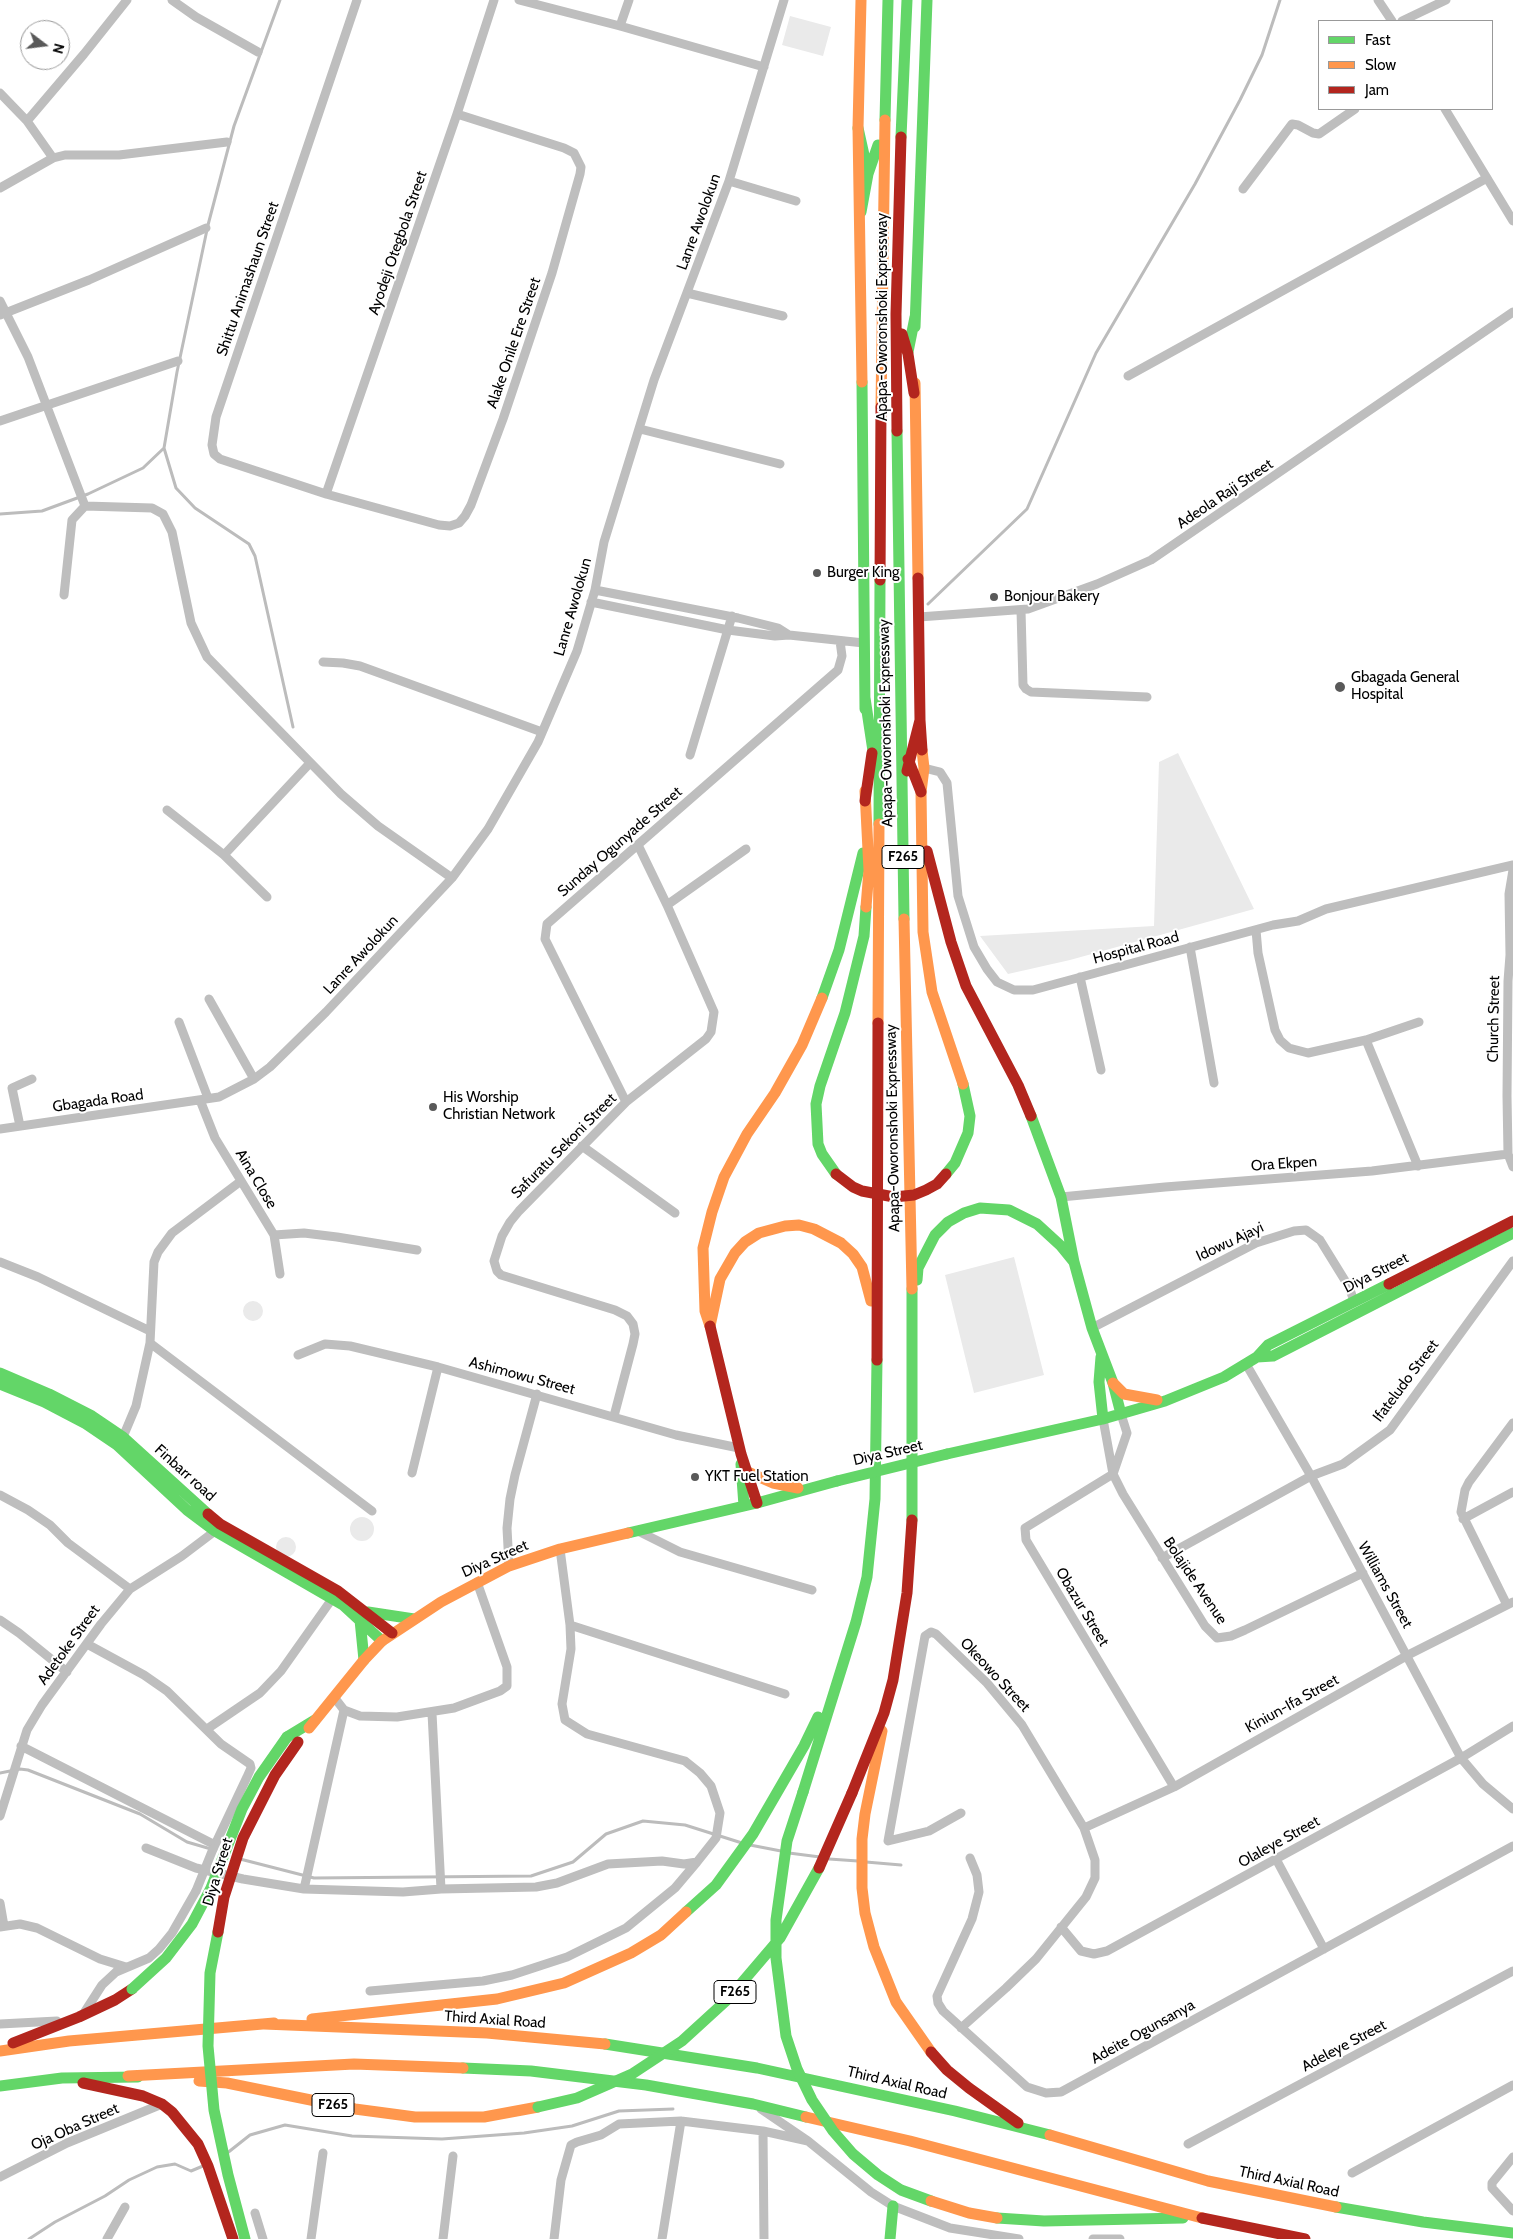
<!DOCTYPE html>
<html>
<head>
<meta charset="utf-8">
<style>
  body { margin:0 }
  #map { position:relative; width:1513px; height:2239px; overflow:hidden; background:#fff; font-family:Cabin,sans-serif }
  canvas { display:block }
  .legend { position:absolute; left:1318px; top:20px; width:175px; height:90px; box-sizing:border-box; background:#fff; border:1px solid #999; margin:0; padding:6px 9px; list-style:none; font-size:15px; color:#000 }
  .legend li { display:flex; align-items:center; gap:10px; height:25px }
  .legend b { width:25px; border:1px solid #999 }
  .north { position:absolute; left:20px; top:20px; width:50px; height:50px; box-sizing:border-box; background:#fff; border:1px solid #999; border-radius:50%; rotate:105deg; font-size:14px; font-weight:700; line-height:20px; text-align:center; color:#000 }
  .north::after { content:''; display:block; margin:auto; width:18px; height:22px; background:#595959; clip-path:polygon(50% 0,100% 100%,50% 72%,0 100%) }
</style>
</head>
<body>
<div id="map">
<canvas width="1513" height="2239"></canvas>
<ul class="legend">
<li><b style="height:6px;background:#63d668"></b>Fast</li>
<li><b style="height:6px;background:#ff974d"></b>Slow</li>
<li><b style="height:6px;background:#b3261e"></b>Jam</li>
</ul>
<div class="north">N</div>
</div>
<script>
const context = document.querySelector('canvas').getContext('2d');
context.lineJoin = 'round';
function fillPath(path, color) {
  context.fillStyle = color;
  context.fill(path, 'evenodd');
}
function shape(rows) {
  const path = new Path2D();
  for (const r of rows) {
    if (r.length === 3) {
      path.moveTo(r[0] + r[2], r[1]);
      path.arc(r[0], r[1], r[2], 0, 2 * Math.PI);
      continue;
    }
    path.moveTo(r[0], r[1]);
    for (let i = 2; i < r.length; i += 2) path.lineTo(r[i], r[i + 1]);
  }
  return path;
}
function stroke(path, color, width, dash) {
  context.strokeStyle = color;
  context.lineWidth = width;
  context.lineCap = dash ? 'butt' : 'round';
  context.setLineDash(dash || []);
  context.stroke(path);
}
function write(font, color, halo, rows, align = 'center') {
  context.font = font + ' Cabin,sans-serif';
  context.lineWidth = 4;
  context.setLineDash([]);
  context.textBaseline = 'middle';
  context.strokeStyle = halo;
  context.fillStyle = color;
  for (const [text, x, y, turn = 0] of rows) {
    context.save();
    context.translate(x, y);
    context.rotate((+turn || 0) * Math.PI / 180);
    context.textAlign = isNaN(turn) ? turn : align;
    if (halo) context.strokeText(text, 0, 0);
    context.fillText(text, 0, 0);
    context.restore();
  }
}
const green = shape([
  [790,16,831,27,823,56,782,45],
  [1178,753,1254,909,1070,960,1008,974,980,936,1154,926,1159,762],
  [1014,1257,1044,1375,974,1393,945,1275],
  [253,1311,10],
  [362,1529,12],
  [286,1547,10]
]);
const stream = shape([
  [280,0,234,126,208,225,177,372,164,448,176,488,195,508,249,544,255,556,293,727],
  [0,514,42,511,88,494,143,468,164,448],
  [928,604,1027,509,1096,353,1195,184,1240,100,1262,55,1280,0],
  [0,1773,20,1769,28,1770,140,1814,187,1842,211,1849],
  [750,1845,781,1851],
  [789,1853,820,1857],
  [240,1859,314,1878,531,1876,573,1862,606,1834,643,1821,685,1825,742,1843],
  [829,1859,858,1861],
  [866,1862,901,1865],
  [226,2154,250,2135,285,2125,352,2136,442,2139,524,2133,572,2126,619,2111,673,2109],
  [29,2239,55,2222,105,2196,129,2180,157,2167,175,2164,191,2171,203,2166]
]);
const street = shape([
  [172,0,196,17,258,52],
  [357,0,216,417,212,445,214,454,220,459,326,494,439,525,450,526,459,523,465,516,471,505,503,419,552,273,580,174,581,167,574,153,564,148,457,114],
  [519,0,620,26,764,67],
  [1378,0,1392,21],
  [1402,21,1446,0],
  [620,26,629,0],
  [0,93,27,121,53,158],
  [1445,109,1513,221],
  [27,121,84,54,127,0],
  [729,181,796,201],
  [0,188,53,158,65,155,119,155,227,142],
  [1243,189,1292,124,1298,125,1313,133,1319,134,1355,109],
  [687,293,783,316],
  [0,301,28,357,85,506,152,508,163,514,172,532,191,623,207,657,341,794,378,826,452,878],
  [0,315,89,280,206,228],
  [1128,376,1487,178],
  [0,421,178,361],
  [640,429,780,464],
  [326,494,457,114,494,0],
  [595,590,738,618,778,628,789,635],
  [64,595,72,520,85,506],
  [591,602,728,630,775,636,789,635,864,643],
  [1021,610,1023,685,1026,689,1031,692,1147,697],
  [919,617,1028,609,1097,584,1151,560,1513,312],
  [323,662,343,663,360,666,542,732],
  [690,755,732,616],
  [924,768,940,772,947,783,958,896,974,947,987,969,997,982,1014,990,1033,990,1273,925,1298,921,1326,909,1513,865],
  [167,810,224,855,267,897],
  [224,855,310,763],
  [1513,870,1509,894,1510,955,1508,981,1507,1096,1508,1154,1513,1167],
  [667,905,746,849],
  [1256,930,1258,953,1275,1030,1280,1040,1289,1048,1308,1053,1366,1040,1419,1022],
  [1190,947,1214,1083],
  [1080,977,1101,1070],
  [209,999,254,1079],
  [179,1022,208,1098],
  [1366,1040,1418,1166],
  [200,1100,215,1138,274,1235,280,1274],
  [626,1102,545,939,547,924,838,670,842,656,840,641],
  [20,1126,12,1088,32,1079],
  [0,1129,219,1097,254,1079,270,1067,326,1012,452,878,488,829,538,742,577,651,595,590,604,542,654,380,729,181,784,0],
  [582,1146,675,1213],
  [1061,1197,1165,1187,1372,1171,1508,1154],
  [274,1235,304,1233,337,1237,417,1250],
  [0,1262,38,1277,150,1331],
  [1092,1328,1256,1243,1294,1231,1306,1230,1320,1240,1349,1287,1354,1301],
  [150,1343,372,1511],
  [298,1355,325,1344,350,1346,438,1367,676,1435,739,1448],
  [1246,1364,1311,1476,1461,1758,1483,1784,1513,1809],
  [1121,1414,1127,1433,1113,1474,1025,1528,1026,1540,1174,1787],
  [614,1416,633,1344,635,1334,633,1324,627,1316,615,1310,501,1275,497,1271,494,1261,502,1236,510,1222,519,1211,626,1102,706,1039,711,1032,714,1012,667,905,638,845],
  [1103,1419,1113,1474,1123,1494,1205,1626,1217,1638,1231,1636,1245,1630,1363,1573],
  [123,1437,136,1406,150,1343,154,1262,158,1252,172,1233,241,1181],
  [412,1473,438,1367],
  [0,1495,28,1510,50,1525,68,1543,130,1589],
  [1463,1519,1513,1492],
  [638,1531,680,1552,812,1590],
  [1162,1558,1311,1476,1343,1464,1390,1430,1513,1261],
  [509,1566,507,1528,510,1499,515,1475,537,1394],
  [1507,1605,1461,1512,1465,1490,1469,1482,1513,1423],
  [0,1620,19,1633,67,1672],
  [570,1625,785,1694],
  [87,1644,144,1675,167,1691,221,1744,250,1764,251,1768,247,1777,213,1849],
  [334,1697,344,1710,360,1716,397,1717,454,1708,500,1691,507,1686,507,1667,477,1582],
  [432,1713,441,1889],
  [207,1729,260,1693,281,1671,332,1599],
  [21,1746,215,1845],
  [961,1813,929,1831,888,1841,925,1636,931,1632,936,1634,987,1683,1022,1725,1084,1828,1095,1860,1095,1878,1086,1897,1036,1959,1006,1988,961,2028],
  [0,1816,27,1730,42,1705,101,1624,130,1589,182,1556,215,1531],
  [1084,1828,1174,1787,1408,1655,1513,1602],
  [146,1848,196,1868,243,1879,304,1889,403,1892,441,1889,536,1887,557,1883,608,1864,662,1861,684,1864,697,1862,716,1838,720,1813,711,1786,700,1773,685,1761,587,1734,565,1720,562,1704,571,1649,570,1625,560,1549],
  [970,1858,977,1875,979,1892,972,1919,937,1996,938,2003,943,2011,1027,2087,1046,2093,1061,2092,1513,1846],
  [1276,1859,1324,1949],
  [304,1889,344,1710],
  [0,1903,4,1926],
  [0,1927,20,1924,37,1928,100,1959,126,1967],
  [1061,1927,1081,1951,1094,1954,1107,1951,1461,1758,1513,1726],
  [370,1991,483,1981,512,1975,567,1957,626,1928,675,1888,697,1862],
  [84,2013,102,1985,116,1972,149,1958,159,1949,172,1933,196,1891],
  [0,2024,57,2021],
  [761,2109,808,2141,871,2192,893,2206,950,2228,1019,2239],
  [763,2131,764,2239],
  [1188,2144,1513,1971],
  [1513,2157,1492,2183,1492,2188,1513,2211],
  [1352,2173,1513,2085],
  [0,2177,67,2143,162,2104],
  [255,2213,263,2239],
  [107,2239,125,2207],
  [311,2239,323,2153],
  [443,2239,453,2156],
  [554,2239,561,2180,571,2145,577,2142,601,2135,619,2124,681,2121,763,2131,808,2141],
  [662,2239,681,2121],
  [1093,2239,1120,2239]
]);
const fast = shape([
  [885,120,888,0],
  [858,128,868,173],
  [901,137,907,0],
  [861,212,868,174,878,145],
  [915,327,927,0],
  [908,352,915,317],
  [862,382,865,709],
  [897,431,904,919],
  [865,698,873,751],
  [879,824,880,580],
  [822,998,839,950,863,853],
  [1031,1116,1061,1197,1074,1262],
  [836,1174,822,1154,818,1144,816,1104,820,1086,845,1013,864,936,866,907],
  [946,1174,955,1163,968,1133,970,1116,963,1084],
  [1074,1262,1092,1328,1113,1383,1121,1414],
  [917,1280,918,1268,935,1235,948,1222,964,1213,980,1208,1009,1210,1037,1224,1061,1246,1074,1262],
  [912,1289,912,1520],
  [1101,1357,1099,1382,1103,1419],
  [1257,1357,1273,1356,1513,1233],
  [0,1373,49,1394,92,1416,123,1437,208,1514],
  [0,1384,44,1402,86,1424,117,1445,187,1510,215,1531,343,1605,382,1641],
  [947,1454,1103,1419,1165,1401,1224,1377,1257,1357,1268,1345,1389,1284],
  [741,1464,744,1506],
  [628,1533,757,1503,837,1481],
  [368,1612,414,1619],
  [360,1620,364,1660],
  [287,1737,315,1720],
  [803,1792,856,1622,867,1577,875,1499,877,1360],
  [686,1912,716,1885,753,1834,804,1746,818,1717],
  [605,2044,757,2068,955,2111,1050,2135],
  [463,2068,531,2071,646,2085,753,2104,806,2117],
  [0,2086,62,2078,138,2077],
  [1336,2207,1423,2222,1513,2233],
  [997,2218,1044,2221,1183,2218],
  [890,2239,893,2206]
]);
const slow = shape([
  [861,0,858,128,862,382],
  [915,383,918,578],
  [881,407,885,120],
  [922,750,924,768,921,792,923,932,932,992,963,1084],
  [865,791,869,870,866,907],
  [904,919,912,1289],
  [878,1023,879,824],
  [710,1326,705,1311,703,1248,712,1212,724,1177,747,1134,775,1093,802,1045,822,998],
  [710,1326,720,1279,735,1253,745,1242,759,1233,785,1226,799,1225,814,1229,841,1243,853,1254,862,1267,871,1301],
  [1113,1383,1124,1394,1157,1400],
  [748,1472,773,1483,798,1488],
  [309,1728,364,1660,382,1641,441,1602,509,1566,560,1549,628,1533],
  [882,1731,865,1814,862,1839,862,1888,865,1913,874,1947,896,2002,931,2052],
  [312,2019,497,1999,564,1983,631,1953,661,1935,686,1912],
  [264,2024,487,2033,605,2044],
  [0,2051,69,2041,274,2023],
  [128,2076,354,2064,463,2068],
  [199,2081,227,2083,355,2109,415,2117,484,2117,538,2107],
  [806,2117,910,2141,1202,2218],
  [1050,2135,1208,2181,1336,2207]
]);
const jam = shape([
  [902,334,908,354,914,393],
  [897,431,896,314,901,137],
  [918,578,920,720,922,750],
  [880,580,881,407],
  [908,759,921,792],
  [907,771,920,720],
  [865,801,872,753],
  [927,851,951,942,966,986,1018,1085,1031,1116],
  [1389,1284,1513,1221],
  [710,1326,741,1454,757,1503],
  [877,1360,878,1023],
  [208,1514,220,1524,338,1591,392,1633],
  [852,1793,884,1713,893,1680,907,1593,912,1520],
  [13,2043,79,2017,115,2000,132,1989],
  [931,2052,947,2070,969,2088,1018,2123],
  [83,2083,143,2096,162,2104,172,2112,198,2144,208,2166,233,2239],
  [1202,2218,1305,2239]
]);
const streetBridge = shape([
  [196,1891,213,1849]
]);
const fastBridge = shape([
  [837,1481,947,1454],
  [803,1792,787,1841,776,1920,776,1958,786,2036,797,2069,812,2100,833,2131,853,2154,878,2175,901,2190,931,2201],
  [218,1932,210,1973,208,2046,214,2110,228,2175,245,2239],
  [132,1989,166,1958,192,1924,211,1888,242,1809,259,1777,287,1737],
  [538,2107,577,2098,632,2074,682,2041,728,1999,780,1938,819,1868]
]);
const slowBridge = shape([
  [931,2201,969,2213,997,2218]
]);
const jamBridge = shape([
  [836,1174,853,1187,862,1191,894,1197,914,1195,926,1190,937,1184,946,1174],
  [819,1868,852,1793],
  [218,1932,224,1897,243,1838,275,1775,298,1742]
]);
const markers = [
  [817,573,5,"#595959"],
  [994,597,5,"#595959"],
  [1340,687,6,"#595959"],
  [433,1107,5,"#595959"],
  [695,1477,5,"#595959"]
];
const shields = [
  [903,857,42],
  [735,1992,42],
  [333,2105,42]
];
const shieldNames = [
  ["F265",903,857],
  ["F265",735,1992],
  ["F265",333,2105]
];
const streetNames = [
  ["Lanre Awolokun",699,222,-70],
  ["Ayodeji Otegbola Street",398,243,-71],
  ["Shittu Animashaun Street",248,279,-71],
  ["Apapa-Oworonshoki Expressway",883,317,-90],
  ["Alake Onile Ere Street",514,343,-71],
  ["Adeola Raji Street",1225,494,-34],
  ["Lanre Awolokun",573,607,-74],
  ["Apapa-Oworonshoki Expressway",886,723,-91],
  ["Sunday Ogunyade Street",620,842,-41],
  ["Hospital Road",1136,948,-15],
  ["Lanre Awolokun",361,955,-47],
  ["Church Street",1494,1019,-89],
  ["Gbagada Road",98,1101,-8],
  ["Apapa-Oworonshoki Expressway",893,1128,-91],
  ["Safuratu Sekoni Street",564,1146,-45],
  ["Ora Ekpen",1284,1164,-4],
  ["Aina Close",256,1179,59],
  ["Idowu Ajayi",1230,1242,-25],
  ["Diya Street",1376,1273,-27],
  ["Ashimowu Street",522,1376,15],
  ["Ifateludo Street",1406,1381,-53],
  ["Diya Street",888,1453,-13],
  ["Finbarr road",185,1473,42],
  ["Diya Street",495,1559,-24],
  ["Bolajide Avenue",1195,1581,56],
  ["Williams Street",1385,1585,61],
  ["Obazur Street",1082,1607,59],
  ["Adetoke Street",69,1645,-54],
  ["Okeowo Street",995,1675,47],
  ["Kiniun-Ifa Street",1292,1704,-29],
  ["Olaleye Street",1279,1842,-29],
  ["Diya Street",218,1872,-73],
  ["Third Axial Road",495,2020,4],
  ["Adeite Ogunsanya",1143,2032,-29],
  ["Adeleye Street",1344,2046,-28],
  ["Third Axial Road",897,2083,13],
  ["Oja Oba Street",75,2127,-24],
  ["Third Axial Road",1289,2182,12]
];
const poiNames = [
  ["Burger King",827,573],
  ["Bonjour Bakery",1004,597],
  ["Gbagada General",1351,678],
  ["Hospital",1351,695],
  ["His Worship",443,1098],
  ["Christian Network",443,1115],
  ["YKT Fuel Station",705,1477]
];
fillPath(green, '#eaeaea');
stroke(stream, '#bcbcbc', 3);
stroke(street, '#bebebe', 9);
stroke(fast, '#63d668', 11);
stroke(slow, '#ff974d', 11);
stroke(jam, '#b3261e', 11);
stroke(streetBridge, '#bebebe', 9);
stroke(fastBridge, '#63d668', 11);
stroke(slowBridge, '#ff974d', 11);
stroke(jamBridge, '#b3261e', 11);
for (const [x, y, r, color] of markers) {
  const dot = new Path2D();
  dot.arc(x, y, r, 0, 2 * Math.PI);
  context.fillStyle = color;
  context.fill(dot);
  stroke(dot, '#fff', 2);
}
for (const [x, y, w] of shields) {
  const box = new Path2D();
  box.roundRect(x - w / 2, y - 11.5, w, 23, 4);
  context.fillStyle = '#fff';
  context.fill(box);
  stroke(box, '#000', 1);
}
write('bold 14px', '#000', null, shieldNames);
write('15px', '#000', '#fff', streetNames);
write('15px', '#000', '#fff', poiNames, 'left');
</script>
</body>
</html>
